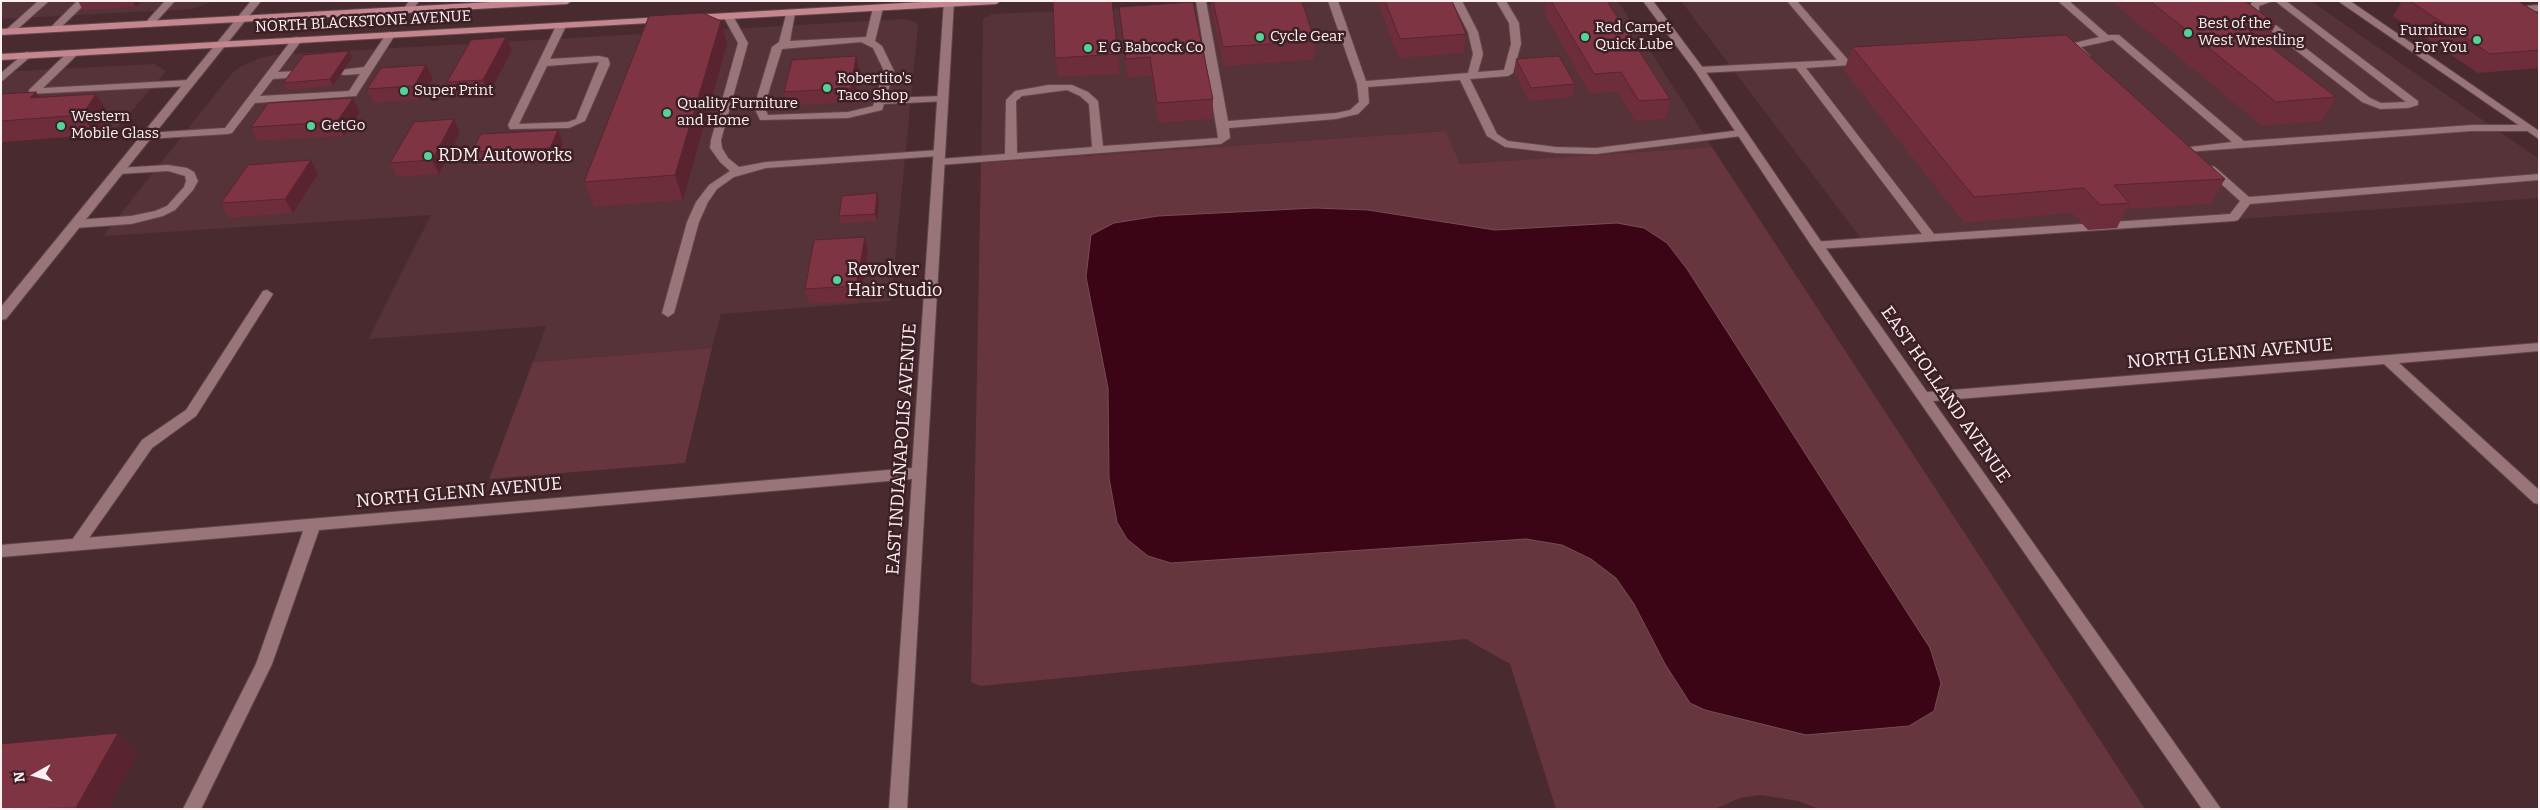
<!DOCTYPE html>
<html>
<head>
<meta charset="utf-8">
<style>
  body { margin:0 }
  #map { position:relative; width:2540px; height:810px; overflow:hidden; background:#482a2f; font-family:Bitter,serif }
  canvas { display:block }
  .frame { position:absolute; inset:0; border:2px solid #fdf0f2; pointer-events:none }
  .north { position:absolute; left:10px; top:750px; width:50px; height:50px; -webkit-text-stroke:4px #3d2025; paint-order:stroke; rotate:263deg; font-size:14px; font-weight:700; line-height:20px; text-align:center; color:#fdf0f2 }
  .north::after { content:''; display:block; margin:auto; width:18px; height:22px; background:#fdf0f2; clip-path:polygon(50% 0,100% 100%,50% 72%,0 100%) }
</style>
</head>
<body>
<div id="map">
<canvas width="2540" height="810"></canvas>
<div class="frame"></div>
<div class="north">N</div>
</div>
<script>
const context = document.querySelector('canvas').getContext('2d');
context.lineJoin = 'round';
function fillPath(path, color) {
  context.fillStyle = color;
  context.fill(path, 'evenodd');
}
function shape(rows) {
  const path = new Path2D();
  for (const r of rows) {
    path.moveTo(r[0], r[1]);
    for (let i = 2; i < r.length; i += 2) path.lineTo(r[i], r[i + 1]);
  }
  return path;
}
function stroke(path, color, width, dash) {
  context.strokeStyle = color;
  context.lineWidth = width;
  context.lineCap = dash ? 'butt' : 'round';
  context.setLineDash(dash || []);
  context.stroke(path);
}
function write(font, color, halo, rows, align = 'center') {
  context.font = font + ' Bitter,serif';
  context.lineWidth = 5;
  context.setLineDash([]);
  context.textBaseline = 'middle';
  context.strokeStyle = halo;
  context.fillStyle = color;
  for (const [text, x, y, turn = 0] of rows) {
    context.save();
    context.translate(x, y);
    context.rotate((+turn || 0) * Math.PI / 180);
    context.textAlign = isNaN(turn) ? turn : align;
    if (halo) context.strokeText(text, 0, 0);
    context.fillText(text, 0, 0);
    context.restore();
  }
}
const built = shape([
  [1,1,214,1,193,9,1,19],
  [1282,1,1618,1,1712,147,1460,164,1446,131,981,163,983,19,992,14],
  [1681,1,2311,1,2539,159,2539,198,1866,245],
  [903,19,915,22,918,26,891,301,721,314,712,348,533,362,546,326,368,339,431,215,103,236,232,73,238,68,260,58,273,55],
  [154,64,166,71,112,134,1,142,1,72]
]);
const green = shape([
  [1446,131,1460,164,1712,147,2145,809,1819,809,1798,801,1761,795,1740,798,1715,809,1556,809,1510,664,1466,639,980,686,971,682,981,163],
  [712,348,685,463,489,479,533,362]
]);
const water = shape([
  [1315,208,1368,210,1495,230,1617,223,1644,228,1667,243,1687,269,1930,648,1941,683,1934,711,1909,726,1806,735,1705,710,1690,703,1665,664,1634,604,1616,578,1591,559,1562,545,1526,539,1171,563,1148,556,1127,539,1117,522,1109,478,1108,388,1086,277,1091,235,1114,223,1158,216,1315,208]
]);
const service = shape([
  [38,1,49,1,12,34,6,34,6,30,38,1],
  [77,1,88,1,56,32,50,32,50,28,77,1],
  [165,1,175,1,151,27,145,27,145,23,165,1],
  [409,1,419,1,411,12,408,13,403,10,409,1],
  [1196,1,1206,1,1228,121,1336,113,1350,110,1359,102,1357,84,1328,1,1338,1,1366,81,1468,73,1473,54,1468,32,1452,1,1462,1,1478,32,1483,54,1478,72,1504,70,1511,44,1509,23,1496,1,1506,1,1519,23,1521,44,1513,73,1508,76,1470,79,1497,134,1508,141,1556,147,1596,148,1741,130,1746,133,1741,136,1596,154,1556,153,1505,147,1487,136,1460,80,1368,87,1369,103,1358,114,1336,119,1229,128,1230,138,1221,144,939,165,933,162,939,159,1005,154,1006,100,1015,91,1048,85,1072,85,1088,92,1098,101,1103,146,1218,138,1196,1],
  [1067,90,1080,96,1089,104,1092,147,1017,153,1016,101,1022,96,1067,90],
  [1787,1,1797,1,1848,60,1866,58,1871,61,1866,64,1806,68,1934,234,2230,214,2240,201,2207,171,2205,169,2211,166,2215,167,2249,197,2539,174,2539,180,2250,204,2238,220,2234,221,1817,249,1811,245,1813,242,1922,234,1796,68,1699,73,1694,70,1699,67,1837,60,1787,1],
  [2058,1,2069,1,2108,35,2119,35,2244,141,2472,125,2528,125,2533,128,2528,131,2472,131,2186,152,2184,150,2190,147,2232,142,2113,40,2081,47,2090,56,2085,59,2081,58,2070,48,2070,44,2099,37,2058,1],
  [2273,1,2259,6,2259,12,2370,98,2381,103,2406,102,2275,1,2286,1,2418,101,2418,105,2408,108,2380,109,2362,102,2252,16,2248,10,2252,2,2273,1],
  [878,5,883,8,875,41,882,46,894,71,886,98,943,96,948,99,947,101,884,104,882,110,848,118,760,120,754,107,772,47,779,42,787,11,795,13,790,41,866,37,873,8,878,5],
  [861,42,873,48,884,71,873,106,848,112,768,115,764,107,782,49,861,42],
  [2539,5,2539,11,2513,13,2508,10,2513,7,2539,5],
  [728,13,733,16,748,43,721,140,722,148,728,158,739,167,766,162,939,150,945,153,939,156,766,168,734,177,717,189,708,202,699,222,674,313,668,317,662,313,687,222,696,202,709,185,730,171,720,162,710,148,711,140,738,43,723,16,728,13],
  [561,23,566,26,550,59,599,56,608,58,610,64,585,121,569,128,510,129,508,125,556,26,561,23],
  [599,62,576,119,568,122,519,124,547,66,599,62],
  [390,32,395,35,356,96,255,103,232,133,228,134,146,139,141,136,146,133,225,128,293,38,297,37,302,40,278,72,299,71,304,74,299,77,273,79,260,96,349,91,360,74,344,75,340,74,340,70,364,67,387,33,390,32],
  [73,50,78,53,77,55,43,88,189,80,194,83,189,86,29,94,29,90,69,51,73,50],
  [26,52,30,53,30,57,1,82,1,73,26,52],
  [168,165,187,168,194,172,198,181,193,190,175,210,163,216,131,224,75,228,69,224,75,220,131,216,155,211,167,206,184,187,186,181,185,176,168,171,118,174,112,171,118,168,168,165],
  [267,290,273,294,196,416,152,448,82,548,72,548,69,544,72,540,142,440,186,410,263,291,267,290]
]);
const minor = shape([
  [944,1,954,1,907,809,889,809,912,479,319,530,272,664,201,809,183,809,256,664,303,531,1,557,1,545,912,468,944,1],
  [1643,1,1653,1,1703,68,1822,243,1927,392,2539,343,2539,351,2399,363,2539,490,2539,504,2534,503,2384,364,1933,401,2221,809,2202,809,1811,245,1695,71,1643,1],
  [2338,1,2350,1,2539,131,2539,139,2338,1]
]);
const tertiary = shape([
  [251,1,261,1,6,319,1,320,1,307,251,1]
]);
const primary = shape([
  [510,1,572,1,567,4,1,35,1,29,510,1],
  [940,1,1001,1,996,4,693,21,688,18,693,15,940,1],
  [664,17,669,20,667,22,1,60,1,54,664,17]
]);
const wall = shape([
  [78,1,142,1,136,7,83,10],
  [1211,1,1302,1,1315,41,1314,60,1224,66,1211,9],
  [1378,1,1452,1,1466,34,1464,53,1399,58,1378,3],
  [1546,1,1607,1,1670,99,1666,119,1635,121,1617,92,1590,94,1544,13],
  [2111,1,2245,1,2276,24,2266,43,2336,97,2322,121,2262,126],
  [2402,1,2518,1,2539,14,2539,68,2478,73,2393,16],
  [1119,7,1213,99,1213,119,1158,123,1151,76,1128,78,1121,26],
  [506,37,512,50,489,94,453,96,447,82],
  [727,44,683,200,594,207,584,182],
  [1852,47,2225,179,2211,204,2126,209,2117,228,2088,230,2072,213,1964,223,1844,71],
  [1118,54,1120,74,1058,77,1055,58],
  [856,56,859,70,854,102,788,106,784,92],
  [352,58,333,86,287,90,283,83],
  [1516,59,1575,84,1573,97,1529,101,1514,72],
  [426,65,433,79,420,100,374,103,367,89],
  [1,94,40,97,108,113,95,135,1,142],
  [353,98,360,112,344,136,258,141,251,127],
  [558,130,563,144,556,162,478,166,471,152],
  [460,133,439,174,397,177,390,163],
  [318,174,293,213,229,218,221,203],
  [877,193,879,201,877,221,841,224,839,216],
  [868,251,860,301,809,304,805,289]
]);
const shadedWall = shape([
  [132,1,142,1,136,7],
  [721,21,727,44,683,200,675,175],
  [506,37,512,50,489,94,483,80],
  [349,51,352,58,333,86,330,79],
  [856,56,859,70,854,102,851,88],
  [426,65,433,79,420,100,414,86],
  [36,92,49,111,30,98],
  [96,94,108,113,95,135,82,115],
  [353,98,360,112,344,136,337,122],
  [454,119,460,133,439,174,432,160],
  [558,130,563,144,556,162,550,148],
  [311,160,318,174,293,213,285,199],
  [877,193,879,201,877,221,875,214],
  [865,237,868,251,860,301,856,286],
  [118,733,138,753,108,809,76,809]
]);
const building = shape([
  [1053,1,1112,1,1118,54,1055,58,1053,1],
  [1213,1,1302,1,1315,41,1223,47,1213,1],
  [1385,1,1452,1,1466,34,1400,39,1385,1],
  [1551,1,1607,1,1670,99,1639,101,1621,72,1594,74,1551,1],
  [2150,1,2245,1,2276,24,2245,27,2336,97,2276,102,2150,1],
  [2410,1,2518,1,2539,14,2539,50,2490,54,2410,1],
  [1193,2,1213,99,1157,103,1150,57,1126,59,1119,7,1193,2],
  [703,13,721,21,675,175,584,182,649,16,703,13],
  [2066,35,2225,179,2114,185,2129,203,2100,205,2084,188,1974,197,1852,47,2066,35],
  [506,37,483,80,447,82,471,40,506,37],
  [349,51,330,79,283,83,304,55,349,51],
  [856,56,851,88,784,92,792,60,856,56],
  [1559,56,1575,84,1531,88,1516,59,1559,56],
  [426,65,414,86,367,89,381,68,426,65],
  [36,92,30,98,96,94,82,115,1,121,1,94,36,92],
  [353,98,337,122,251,127,268,103,353,98],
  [454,119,432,160,390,163,414,122,454,119],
  [558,130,550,148,471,152,481,134,558,130],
  [311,160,285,199,221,203,248,165,311,160],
  [877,193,875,214,839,216,842,196,877,193],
  [865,237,856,286,805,289,814,240,865,237],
  [118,733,76,808,1,809,1,744,118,733]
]);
const markers = [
  [2188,33,5,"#54d396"],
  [1260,37,5,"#54d396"],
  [1585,37,5,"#54d396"],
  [2477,40,5,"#54d396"],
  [1088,48,5,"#54d396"],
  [827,88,5,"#54d396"],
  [404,91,5,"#54d396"],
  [667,113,5,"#54d396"],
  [61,126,5,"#54d396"],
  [311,126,5,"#54d396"],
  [428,156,5,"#54d396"],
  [837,280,5,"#54d396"]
];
const farStreetnames = [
  ["NORTH BLACKSTONE AVENUE",363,22,-3]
];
const farPoinames = [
  ["Best of the",2198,24],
  ["West Wrestling",2198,41],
  ["Red Carpet",1595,28],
  ["Quick Lube",1595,45],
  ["Furniture",2467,31,"right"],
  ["For You",2467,48,"right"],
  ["Cycle Gear",1270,37],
  ["E G Babcock Co",1098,48],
  ["Robertito's",837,79],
  ["Taco Shop",837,96],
  ["Super Print",414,91],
  ["Quality Furniture",677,104],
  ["and Home",677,121],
  ["Western",71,117],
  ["Mobile Glass",71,134],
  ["GetGo",321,126]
];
const poiNames = [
  ["RDM Autoworks",438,156],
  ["Revolver",847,270],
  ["Hair Studio",847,291]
];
const streetNames = [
  ["NORTH GLENN AVENUE",2230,354,-5],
  ["EAST HOLLAND AVENUE",1945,395,55],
  ["EAST INDIANAPOLIS AVENUE",902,449,-86],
  ["NORTH GLENN AVENUE",459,493,-5]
];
fillPath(built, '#563239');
fillPath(green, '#67353e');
fillPath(water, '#3b0515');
stroke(water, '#754c57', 1);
stroke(service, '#5f474c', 2);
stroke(minor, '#5f474c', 2);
stroke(tertiary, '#5f474c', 2);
stroke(primary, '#5f474c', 2);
fillPath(service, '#99757a');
fillPath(minor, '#99757a');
fillPath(tertiary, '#99757a');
fillPath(primary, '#c58690');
fillPath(wall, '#6d2d3a');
fillPath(shadedWall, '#592430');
fillPath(building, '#7f3444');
stroke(building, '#592430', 1);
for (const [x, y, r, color] of markers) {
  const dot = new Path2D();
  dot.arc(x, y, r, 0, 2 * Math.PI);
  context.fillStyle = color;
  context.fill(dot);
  stroke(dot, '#3d2025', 2);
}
write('15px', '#fdf0f2', '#3d2025', farStreetnames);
write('15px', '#fdf0f2', '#3d2025', farPoinames, 'left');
write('18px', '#fdf0f2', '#3d2025', poiNames, 'left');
write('18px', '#fdf0f2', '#3d2025', streetNames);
</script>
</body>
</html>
